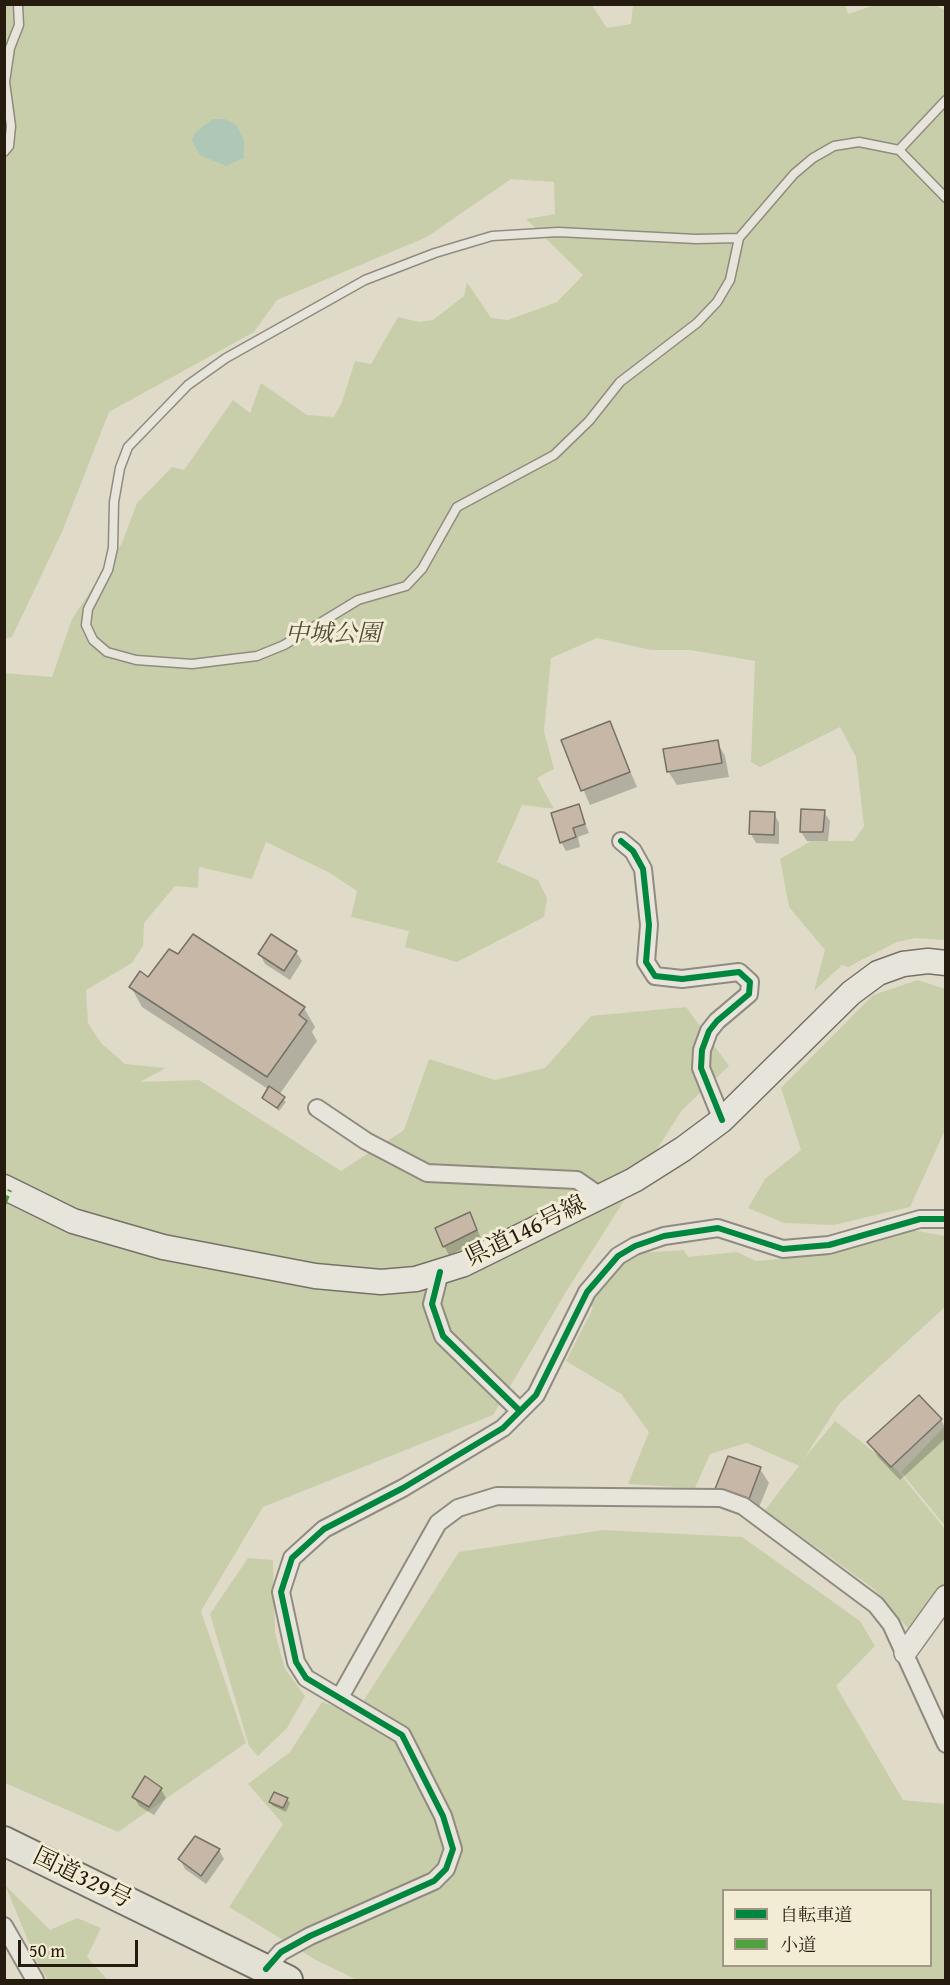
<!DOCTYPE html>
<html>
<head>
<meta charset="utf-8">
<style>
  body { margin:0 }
  #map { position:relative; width:950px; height:1985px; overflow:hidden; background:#e0dbc8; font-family:"Gentium Book Plus","Noto Serif JP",serif }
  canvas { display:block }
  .frame { position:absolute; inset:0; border:6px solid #261b0f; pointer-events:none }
  .legend { position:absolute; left:722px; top:1889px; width:210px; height:78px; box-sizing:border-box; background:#f2ecd4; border:2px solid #a09885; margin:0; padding:8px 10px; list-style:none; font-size:18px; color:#261b0f }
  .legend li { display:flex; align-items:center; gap:12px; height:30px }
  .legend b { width:30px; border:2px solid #a09885 }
  .scale { position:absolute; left:18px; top:1940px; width:120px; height:27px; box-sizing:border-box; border:3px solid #261b0f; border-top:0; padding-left:8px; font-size:18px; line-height:21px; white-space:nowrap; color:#261b0f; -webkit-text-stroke:4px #f2ecd4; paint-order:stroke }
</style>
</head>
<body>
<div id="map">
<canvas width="950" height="1985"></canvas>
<div class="frame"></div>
<ul class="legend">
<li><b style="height:8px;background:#00873e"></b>自転車道</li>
<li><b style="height:8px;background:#50a13f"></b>小道</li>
</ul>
<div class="scale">50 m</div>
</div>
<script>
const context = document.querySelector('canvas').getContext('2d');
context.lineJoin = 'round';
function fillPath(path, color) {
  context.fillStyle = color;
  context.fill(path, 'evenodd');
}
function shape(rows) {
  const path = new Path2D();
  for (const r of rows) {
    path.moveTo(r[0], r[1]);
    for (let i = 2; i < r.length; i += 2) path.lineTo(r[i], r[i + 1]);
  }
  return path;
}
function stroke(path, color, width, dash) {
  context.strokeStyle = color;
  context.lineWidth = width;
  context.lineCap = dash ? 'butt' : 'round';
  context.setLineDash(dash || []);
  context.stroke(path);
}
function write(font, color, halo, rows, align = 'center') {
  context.font = font + ' "Gentium Book Plus","Noto Serif JP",serif';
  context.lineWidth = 6;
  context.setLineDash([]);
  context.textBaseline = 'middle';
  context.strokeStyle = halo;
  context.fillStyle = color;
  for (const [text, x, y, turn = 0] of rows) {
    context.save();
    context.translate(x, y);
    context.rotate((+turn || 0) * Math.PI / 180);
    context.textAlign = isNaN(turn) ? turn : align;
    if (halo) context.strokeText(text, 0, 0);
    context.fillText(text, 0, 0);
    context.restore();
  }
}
const green = shape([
  [591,4,607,28,631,24,633,5,845,4,848,14,875,5,933,4,945,10,945,940,916,938,897,942,848,967,842,965,814,991,825,950,789,907,780,859,811,841,854,841,864,826,856,757,840,727,760,767,751,762,755,661,690,650,651,650,597,638,551,658,544,731,554,769,537,778,554,809,522,805,497,862,538,880,547,898,544,917,457,962,405,947,409,931,351,917,357,891,330,873,266,842,252,879,199,867,198,888,175,886,144,923,143,946,132,963,86,990,88,1023,101,1043,125,1064,166,1068,140,1082,199,1080,341,1171,404,1130,429,1059,495,1080,545,1068,591,1016,686,1007,729,1066,682,1110,569,1287,493,1415,263,1507,201,1611,246,1743,118,1832,5,1783,4,673,52,677,72,619,122,543,137,503,172,467,184,470,233,400,250,413,261,383,307,415,334,417,342,402,355,361,371,364,398,317,419,322,433,320,464,296,467,282,491,318,508,320,557,302,583,275,526,219,555,214,554,182,511,179,427,237,277,300,254,332,109,412,62,532,12,637,5,639,5,5],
  [918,980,945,989,946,1128,910,1207,834,1225,784,1223,748,1208,765,1179,801,1150,781,1088,873,995],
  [913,1230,945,1236,945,1307,839,1404,803,1460,835,1421,897,1470,945,1529,945,1591,911,1632,874,1589,765,1510,799,1466,747,1443,710,1454,695,1488,628,1484,649,1432,621,1394,566,1361,593,1308,589,1304,620,1261,638,1253,684,1250,688,1257,737,1252,756,1261,823,1255],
  [945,1426,945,1526,901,1472],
  [603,1530,742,1537,860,1621,875,1646,836,1686,903,1800,945,1804,945,1980,357,1980,316,1960,229,1907,283,1824,248,1784,290,1752,322,1702,355,1714,459,1552],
  [724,1890,930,1890,930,1966,724,1966],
  [248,1558,273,1560,275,1633,285,1669,305,1696,287,1728,258,1756,249,1746,210,1614],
  [5,1885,50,1930,77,1918,101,1928,87,1957,108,1980,48,1980,37,1962]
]);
const water = shape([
  [213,119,225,119,236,125,244,140,244,158,226,166,200,155,192,141,195,133]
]);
const shadow = shape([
  [609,723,637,787,590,805,562,741],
  [717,742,725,756,729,777,677,785,668,771],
  [578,805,589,833,578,837,580,847,566,851,561,842],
  [824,812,830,821,828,841,807,841,801,832],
  [774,813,779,823,779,844,756,843,751,834],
  [296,952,302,961,290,980,265,964,260,954],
  [149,979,304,1008,315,1027,312,1032,317,1041,279,1095,286,1102,279,1111,263,1098,268,1089,142,1007,131,987],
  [474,1223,482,1240,449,1255,444,1246],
  [941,1420,946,1429,946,1438,900,1480,878,1457,869,1443],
  [729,1458,760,1469,769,1483,757,1512,725,1503],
  [161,1789,166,1798,154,1815,139,1806,134,1797],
  [287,1799,290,1803,286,1812,273,1806,270,1802],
  [219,1850,224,1859,206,1884,185,1869,180,1859]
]);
const building = shape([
  [610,721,630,772,581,791,561,740,610,721],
  [718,740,722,763,667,772,663,749,718,740],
  [579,804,585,824,573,828,576,837,560,843,551,813,579,804],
  [801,809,825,810,823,832,800,832,801,809],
  [750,811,775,812,774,835,749,834,750,811],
  [193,934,305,1007,299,1015,307,1021,267,1077,129,987,140,971,148,977,169,949,178,954,193,934],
  [271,934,297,951,284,971,258,954,271,934],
  [269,1086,285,1097,277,1108,262,1098,269,1086],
  [470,1212,477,1230,443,1247,435,1228,470,1212],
  [919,1395,942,1419,891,1467,867,1442,919,1395],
  [728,1456,761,1467,749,1499,715,1489,728,1456],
  [145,1776,162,1788,149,1807,132,1797,145,1776],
  [274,1792,288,1798,283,1808,269,1802,274,1792],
  [195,1836,220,1849,201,1876,178,1859,195,1836]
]);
const service = shape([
  [899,150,946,100],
  [4,152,9,146,11,126,5,82,10,48,19,25,18,4],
  [739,238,696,239,558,232,492,236,435,253,365,280,226,358,188,385,128,447,120,468,114,502,113,548,108,570,88,609,86,625,93,640,107,652,136,660,192,664,257,656,284,645,358,600,406,586,422,569,457,507,554,455,589,421,620,382,697,323,717,302,730,280,739,238,794,174,813,158,834,146,859,142,899,150,946,198]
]);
const minor = shape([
  [621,841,633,851,643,869,649,925,646,962,655,976,682,979,739,972,750,982,749,994,717,1021,709,1031,702,1050,701,1068,722,1120],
  [317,1108,366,1141,427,1173,577,1180,600,1196],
  [520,1411,536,1395,587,1292,618,1256,635,1246,664,1236,718,1228,783,1249,829,1245,920,1219,946,1219],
  [340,1697,438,1523,458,1508,497,1496,721,1498,743,1506,876,1605,891,1624,946,1744],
  [4,1926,35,1980],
  [266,1969,281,1952,310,1936,434,1881,446,1869,453,1849,443,1816,402,1735,306,1678,296,1662,281,1592,292,1558,324,1529,403,1488,503,1428,520,1411,443,1336,432,1304,440,1272]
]);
const tertiary = shape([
  [905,1653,946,1596]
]);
const secondary = shape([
  [4,1187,73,1221,163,1247,315,1276,381,1282,416,1279,464,1264,634,1180,683,1149,722,1120,851,993,878,973,903,964,928,961,946,963]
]);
const trunk = shape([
  [4,1841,288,1980]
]);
const quiet = shape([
  [4,1204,10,1190]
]);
const cycleway = shape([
  [621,841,633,851,643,869,649,925,646,962,655,976,682,979,739,972,750,982,749,994,717,1021,709,1031,702,1050,701,1068,722,1120],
  [520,1411,536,1395,587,1292,618,1256,635,1246,664,1236,718,1228,783,1249,829,1245,920,1219,946,1219],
  [266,1969,281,1952,310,1936,434,1881,446,1869,453,1849,443,1816,402,1735,306,1678,296,1662,281,1592,292,1558,324,1529,403,1488,503,1428,520,1411,443,1336,432,1304,440,1272]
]);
const parkNames = [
  ["中城公園",333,635]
];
const streetNames = [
  ["県道146号線",526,1232,-26],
  ["国道329号",82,1879,26]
];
fillPath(green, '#c9ceaa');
fillPath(water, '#aec7b6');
fillPath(shadow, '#0003');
fillPath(building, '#c6b7a6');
stroke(building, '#767166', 1.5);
stroke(service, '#908b7f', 11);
stroke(minor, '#908b7f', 20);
stroke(tertiary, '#908b7f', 24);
stroke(secondary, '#767166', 27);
stroke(trunk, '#767166', 32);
stroke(service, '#e7e4db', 8);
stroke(minor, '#e7e4db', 16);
stroke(tertiary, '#e7e4db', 21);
stroke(secondary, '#e7e4db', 24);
stroke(trunk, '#e3e0d5', 28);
stroke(quiet, '#50a13f', 4.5, [9, 4.5]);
stroke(cycleway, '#00873e', 6);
write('italic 24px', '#514d36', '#f2ecd4', parkNames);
write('24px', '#261b0f', '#f2ecd4', streetNames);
</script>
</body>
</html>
